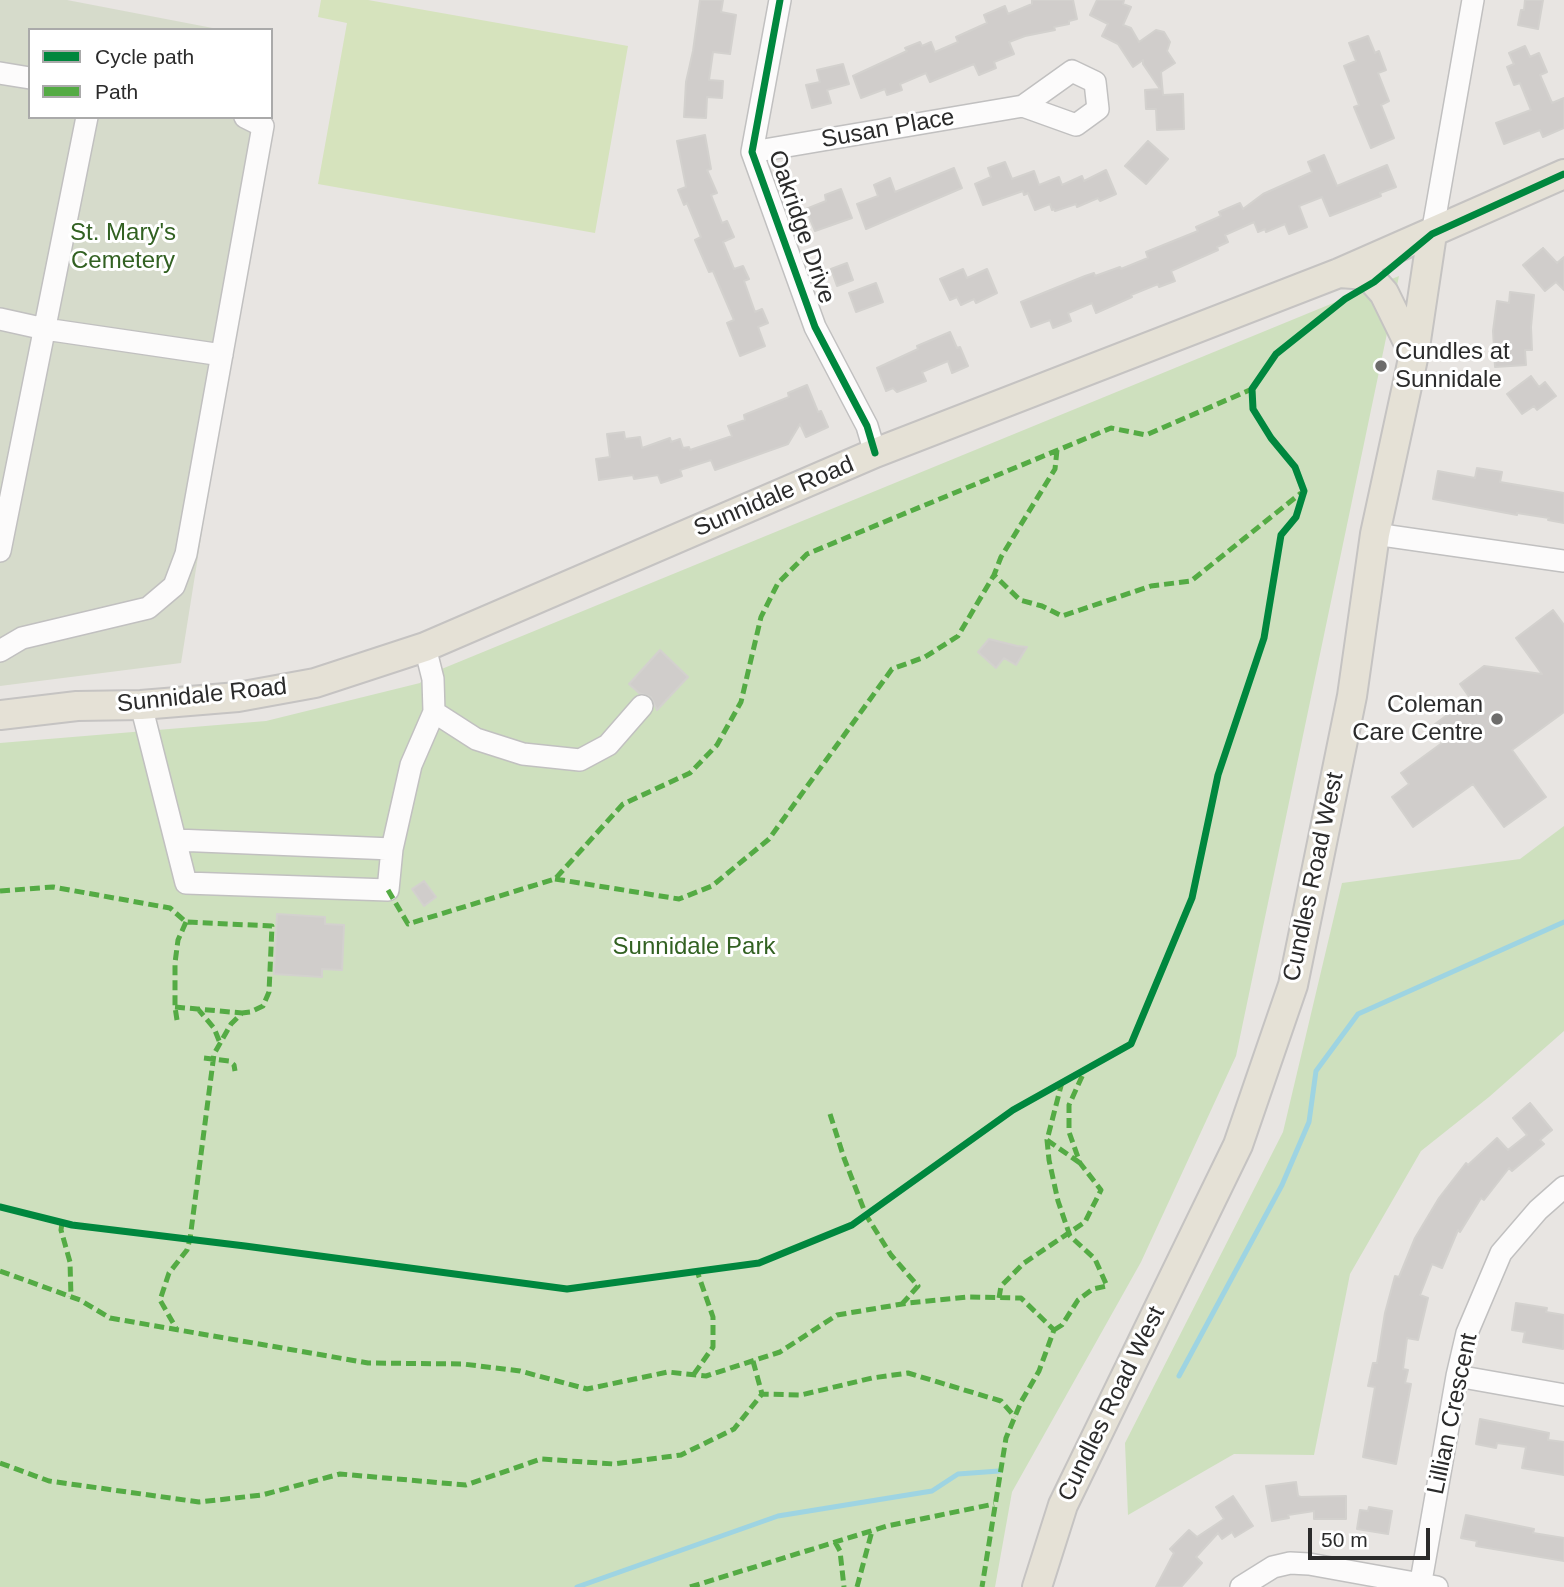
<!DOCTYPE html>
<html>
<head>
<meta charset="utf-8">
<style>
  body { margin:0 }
  #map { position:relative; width:1564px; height:1587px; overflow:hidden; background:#e8e5e2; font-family:Arial,sans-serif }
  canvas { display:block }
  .legend { position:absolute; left:28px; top:28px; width:245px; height:91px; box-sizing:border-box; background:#fff; border:2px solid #aaa; margin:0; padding:9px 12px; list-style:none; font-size:21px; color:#2b2b2b }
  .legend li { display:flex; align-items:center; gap:14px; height:35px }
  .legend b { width:35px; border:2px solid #aaa }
  .scale { position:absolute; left:1308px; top:1528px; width:122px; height:32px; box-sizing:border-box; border:4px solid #2b2b2b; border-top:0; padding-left:9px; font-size:21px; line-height:24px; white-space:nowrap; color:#2b2b2b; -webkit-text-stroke:5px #fff; paint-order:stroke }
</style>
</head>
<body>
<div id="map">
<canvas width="1564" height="1587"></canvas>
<ul class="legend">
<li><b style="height:9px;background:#00873e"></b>Cycle path</li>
<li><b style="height:9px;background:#54ab44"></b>Path</li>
</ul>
<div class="scale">50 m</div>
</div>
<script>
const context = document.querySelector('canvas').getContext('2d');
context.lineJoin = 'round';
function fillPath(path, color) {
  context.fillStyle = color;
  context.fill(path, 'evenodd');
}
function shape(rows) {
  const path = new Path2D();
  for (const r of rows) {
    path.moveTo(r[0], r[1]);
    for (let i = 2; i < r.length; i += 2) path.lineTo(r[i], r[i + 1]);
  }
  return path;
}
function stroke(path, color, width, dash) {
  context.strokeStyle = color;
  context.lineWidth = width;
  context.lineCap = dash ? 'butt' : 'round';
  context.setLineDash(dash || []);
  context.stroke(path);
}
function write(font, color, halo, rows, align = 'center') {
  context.font = font + ' Arial,sans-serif';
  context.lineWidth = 6;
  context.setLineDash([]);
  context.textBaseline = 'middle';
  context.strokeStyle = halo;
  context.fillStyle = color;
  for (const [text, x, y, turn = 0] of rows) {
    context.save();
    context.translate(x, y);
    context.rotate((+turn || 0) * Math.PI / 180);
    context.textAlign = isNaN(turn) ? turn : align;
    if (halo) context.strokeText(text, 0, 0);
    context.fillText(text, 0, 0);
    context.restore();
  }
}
const green = shape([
  [1399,276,1236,1056,1141,1262,1012,1492,995,1587,0,1587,0,743,266,721,420,683,427,675],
  [1564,826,1564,1031,1489,1097,1421,1151,1350,1274,1314,1455,1234,1454,1128,1515,1125,1443,1283,1132,1342,883,1520,859]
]);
const cemetery = shape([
  [0,0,67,0,223,30,30,30,30,117,268,117,181,663,0,686]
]);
const pitch = shape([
  [321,0,368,0,628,46,595,233,318,184,347,23,318,17]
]);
const stream = shape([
  [1179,1376,1282,1185,1309,1122,1316,1071,1358,1014,1564,922],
  [577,1587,778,1516,932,1491,958,1474,999,1471]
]);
const building = shape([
  [700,0,723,0,721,12,736,15,730,54,713,52,709,80,723,81,722,98,707,97,706,118,684,117,686,82,693,51,700,0],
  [1032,0,1073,0,1077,19,1069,21,1069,24,1054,27,1055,30,1025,36,1009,42,1014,54,994,62,996,68,979,75,974,64,930,82,926,73,900,84,902,90,887,95,885,89,861,98,853,76,907,51,905,48,920,42,922,46,931,42,935,52,958,42,956,37,987,23,984,15,1005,6,1008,14,1032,4,1032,0],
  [1097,0,1124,0,1123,4,1131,7,1123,25,1131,28,1139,42,1156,30,1164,32,1170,42,1167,51,1175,63,1161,72,1163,95,1183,94,1184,129,1157,130,1156,109,1146,109,1145,90,1160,89,1143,64,1143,60,1133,67,1118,44,1102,36,1108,24,1090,15,1097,0],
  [1525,0,1543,0,1538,29,1518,25,1521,10,1524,10,1525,0],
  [1368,36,1375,53,1379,51,1386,70,1378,73,1389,101,1381,105,1394,138,1371,148,1354,107,1359,105,1344,66,1356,61,1349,43,1368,36],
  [1525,46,1530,57,1539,53,1547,72,1540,75,1552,103,1564,98,1564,128,1543,137,1540,130,1504,144,1496,123,1531,110,1520,83,1514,85,1507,67,1514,64,1509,53,1525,46],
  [843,64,849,84,827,90,831,103,812,108,806,85,820,82,817,70,843,64],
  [705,135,711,169,707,170,717,193,711,195,722,223,727,221,734,237,723,242,734,269,743,266,749,279,744,281,755,312,762,309,768,323,758,327,765,346,740,356,727,323,734,320,713,271,709,272,695,240,701,237,687,203,684,205,678,190,686,187,677,141,705,135],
  [1148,141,1168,159,1146,184,1125,166,1148,141],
  [1324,155,1337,186,1387,165,1396,187,1380,193,1381,196,1330,216,1322,197,1299,206,1307,227,1289,234,1285,224,1266,232,1265,229,1258,232,1254,222,1225,235,1228,242,1217,247,1218,250,1171,271,1175,281,1159,287,1158,284,1131,295,1132,297,1096,313,1092,303,1068,313,1071,321,1053,328,1050,320,1031,327,1021,302,1085,276,1094,273,1095,276,1120,267,1121,269,1148,258,1146,252,1198,231,1196,227,1221,216,1219,212,1240,203,1243,209,1263,194,1312,172,1308,162,1324,155],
  [1005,162,1012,179,1034,171,1039,185,1059,177,1062,185,1082,176,1084,181,1106,170,1116,194,1100,201,1098,198,1077,207,1076,204,1055,211,1054,209,1052,210,1050,204,1035,210,1028,193,1024,195,1023,191,983,205,975,184,991,177,988,168,1005,162],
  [954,168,962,188,866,229,857,204,878,196,874,185,890,178,895,192,954,168],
  [841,189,852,218,815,231,806,209,826,201,825,195,841,189],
  [1543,248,1557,263,1564,257,1564,290,1556,282,1545,291,1523,265,1543,248],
  [847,263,853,280,837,286,831,269,847,263],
  [963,269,967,278,987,269,997,293,976,303,974,299,961,305,957,297,950,300,940,279,963,269],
  [876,283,883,302,856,312,849,293,876,283],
  [1510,292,1534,295,1531,327,1532,350,1525,350,1526,365,1495,367,1493,331,1497,301,1509,303,1510,292],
  [950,332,957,348,960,347,968,366,952,373,948,361,922,372,926,381,897,392,893,388,886,391,877,368,918,349,917,346,950,332],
  [1531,376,1539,387,1545,382,1556,396,1537,410,1534,406,1522,414,1507,394,1531,376],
  [807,385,818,412,821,411,828,427,806,437,800,424,788,444,715,470,711,460,680,470,682,476,661,483,658,475,634,479,633,475,599,480,596,459,610,457,607,434,624,432,625,439,640,437,642,448,670,438,671,442,680,439,683,448,689,447,690,450,732,436,728,426,745,420,744,415,789,397,788,393,807,385],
  [1477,468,1502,472,1500,482,1564,493,1564,523,1548,520,1549,518,1517,513,1517,515,1433,499,1438,471,1475,478,1477,468],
  [1553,610,1564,625,1564,712,1512,750,1546,797,1504,827,1473,784,1413,827,1392,797,1409,784,1401,773,1442,743,1431,727,1470,698,1460,684,1484,666,1542,674,1516,638,1553,610],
  [989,639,1017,646,1027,647,1016,665,1004,658,996,668,978,652,989,639],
  [660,650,688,677,657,710,651,697,639,693,629,684,660,650],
  [424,881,436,897,424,906,412,889,424,881],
  [277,914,325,917,325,924,344,925,342,970,322,969,322,977,274,974,277,914],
  [1530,1103,1552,1130,1540,1140,1544,1144,1512,1171,1509,1168,1484,1200,1481,1198,1460,1232,1458,1230,1442,1268,1432,1264,1420,1295,1428,1298,1418,1340,1407,1338,1403,1369,1408,1370,1405,1383,1411,1384,1396,1464,1363,1457,1375,1387,1368,1386,1373,1363,1377,1363,1385,1313,1395,1276,1399,1277,1415,1238,1439,1198,1466,1163,1468,1165,1497,1138,1508,1150,1527,1135,1513,1118,1530,1103],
  [1516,1303,1547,1308,1546,1312,1564,1315,1563,1349,1523,1342,1525,1332,1512,1330,1516,1303],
  [1480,1419,1549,1433,1548,1440,1564,1442,1564,1475,1522,1468,1526,1447,1497,1443,1496,1448,1476,1444,1480,1419],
  [1296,1482,1298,1496,1301,1497,1346,1496,1346,1519,1314,1519,1314,1511,1288,1515,1289,1518,1272,1521,1266,1486,1296,1482],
  [1233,1496,1253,1526,1235,1537,1232,1532,1222,1539,1218,1533,1196,1557,1202,1563,1181,1587,1156,1587,1174,1553,1170,1549,1189,1530,1197,1537,1224,1519,1216,1507,1233,1496],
  [1369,1507,1392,1511,1388,1534,1357,1529,1360,1510,1368,1511,1369,1507],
  [1466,1515,1534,1529,1533,1533,1564,1538,1564,1561,1476,1546,1477,1541,1461,1538,1466,1515]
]);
const minor = shape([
  [780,0,752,152,815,327,867,426,875,453],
  [0,73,30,78],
  [752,152,1023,106,1072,71,1095,82,1098,109,1076,125,1023,106],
  [1432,234,1473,0],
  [0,319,45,329,222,355],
  [1375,534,1564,561],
  [0,551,87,117],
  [425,647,433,679,434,712,476,739,523,754,580,760,608,745,642,706],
  [0,651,22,638,148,608,174,586,186,554,263,126,245,117],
  [141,705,186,883,388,890,392,849,411,765,434,712],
  [176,840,392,849],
  [1457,1376,1564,1395],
  [1241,1587,1273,1567,1290,1563,1309,1564,1437,1587],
  [1420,1587,1457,1376,1467,1333,1501,1253,1538,1210,1564,1187]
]);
const major = shape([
  [1339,273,1368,275,1384,293,1414,354],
  [0,715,77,706,141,705,238,697,315,683,425,647,875,453,1339,273,1564,174],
  [1037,1587,1063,1505,1238,1145,1293,985,1352,696,1375,534,1414,354,1432,234]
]);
const quiet = shape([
  [1057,450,1055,469,1001,557,994,575,1020,600,1042,606,1062,616,1151,586,1191,581,1301,493],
  [555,879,679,899,712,886,769,839,892,669,925,657,958,636,994,575],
  [388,890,408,924,555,879,623,804,690,773,717,745,741,702,761,617,778,583,807,554,1111,428,1146,435,1252,389],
  [0,891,53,887,170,908,186,922,272,926,269,992,263,1006,250,1012,242,1013,231,1024,214,1054,190,1239,187,1250,169,1273,160,1300,176,1328],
  [175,1007,242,1013],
  [197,1008,214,1028,220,1043],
  [177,1020,175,1007,175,963,178,940,186,922],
  [204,1058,229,1061,234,1065,235,1071],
  [830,1114,844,1158,866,1215,891,1255,918,1286,902,1304],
  [1047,1140,1080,1163],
  [62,1223,61,1230,70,1262,71,1297],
  [0,1271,80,1300,110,1318,368,1363,463,1364,520,1371,587,1389,668,1372,706,1376,780,1352,837,1315,908,1303,968,1297,1021,1298,1054,1330,1039,1371,1021,1402,1006,1438,982,1587],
  [999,1298,1001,1286,1024,1263,1085,1222,1101,1190,1080,1163,1069,1132,1069,1105,1084,1072],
  [1054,1330,1062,1325,1078,1300,1093,1289,1107,1286,1095,1259,1070,1236,1058,1201,1049,1160,1047,1140,1062,1082],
  [753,1361,762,1394],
  [694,1374,713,1347,713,1317,697,1271],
  [0,1463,49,1481,199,1502,262,1495,340,1474,466,1485,541,1459,614,1464,681,1455,734,1429,762,1394,801,1395,872,1378,908,1373,1001,1401,1015,1417],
  [835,1542,840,1551,844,1587],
  [690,1587,887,1526,994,1504],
  [857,1587,872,1531]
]);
const cycleway = shape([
  [780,0,752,152,815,327,867,426,875,453],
  [0,1207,72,1225,245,1246,567,1289,759,1263,852,1225,1013,1110,1131,1044,1192,898,1218,775,1264,638,1281,535,1296,517,1304,491,1295,467,1271,438,1253,409,1252,389,1276,354,1345,299,1374,282,1432,234,1564,174]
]);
const markers = [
  [1381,366,7,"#6d6c6b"],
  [1497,719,7,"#6d6c6b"]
];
const streetNames = [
  ["Susan Place",888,129,-10],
  ["Oakridge Drive",801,227,71],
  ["Sunnidale Road",774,497,-23],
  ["Sunnidale Road",202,696,-6],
  ["Cundles Road West",1314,877,-78],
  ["Cundles Road West",1112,1404,-64],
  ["Lillian Crescent",1453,1414,-78]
];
const parkNames = [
  ["St. Mary's",123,233],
  ["Cemetery",123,261],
  ["Sunnidale Park",694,947]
];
const poiNames = [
  ["Cundles at",1395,352],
  ["Sunnidale",1395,380],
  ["Coleman",1483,705,"right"],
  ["Care Centre",1483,733,"right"]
];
fillPath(green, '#cee0be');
fillPath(cemetery, '#d6dbcb');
fillPath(pitch, '#d6e3bd');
stroke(stream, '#9ed4e2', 5);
fillPath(building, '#d0cdcb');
stroke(building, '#d3d1ce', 2);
stroke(minor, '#c1c0c0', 24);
stroke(major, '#c5c3c2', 32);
stroke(minor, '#fcfbfb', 21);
stroke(major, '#e5e1d6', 28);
stroke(quiet, '#54ab44', 5, [10, 5]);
stroke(cycleway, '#00873e', 7);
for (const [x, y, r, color] of markers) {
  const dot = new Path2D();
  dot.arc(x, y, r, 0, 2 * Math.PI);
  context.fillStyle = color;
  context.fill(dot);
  stroke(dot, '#fff', 2.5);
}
write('24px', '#2b2b2b', '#fff', streetNames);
write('24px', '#326122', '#fff', parkNames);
write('24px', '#2b2b2b', '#fff', poiNames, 'left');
</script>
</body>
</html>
